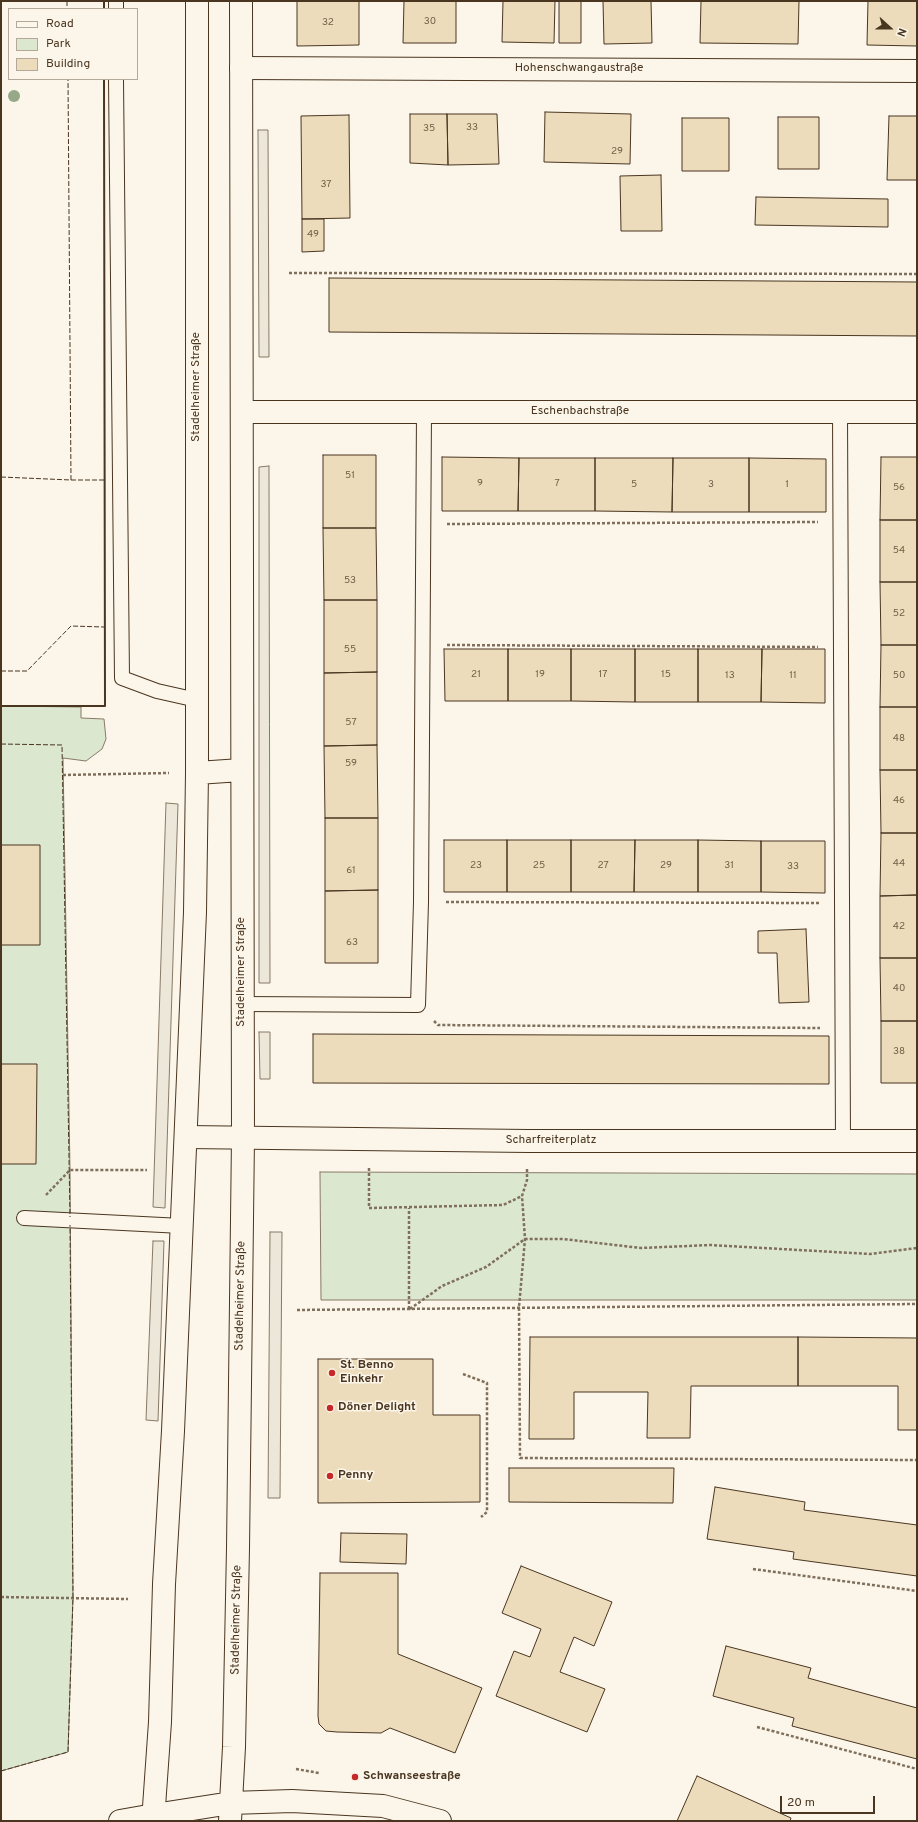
<!DOCTYPE html>
<html>
<head>
<meta charset="utf-8">
<style>
  body { margin:0 }
  #map { position:relative; width:918px; height:1822px; overflow:hidden; background:#fbf6e9; font-family:Overpass,sans-serif }
  canvas { display:block }
  .frame { position:absolute; inset:0; border:2px solid #4a3520; pointer-events:none }
  .legend { position:absolute; left:8px; top:8px; width:130px; height:72px; box-sizing:border-box; background:#fbf6e9; border:1px solid #b4a999; margin:0; padding:5px 7px; list-style:none; font-size:12px; color:#4a3520 }
  .legend li { display:flex; align-items:center; gap:8px; height:20px }
  .legend b { width:20px; border:1px solid #b4a999 }
  .north { position:absolute; left:870px; top:8px; width:40px; height:40px; -webkit-text-stroke:3px #fbf6e9; paint-order:stroke; rotate:111deg; font-size:11px; font-weight:700; line-height:16px; text-align:center; color:#4a3520 }
  .north::after { content:''; display:block; margin:auto; width:14px; height:18px; background:#4a3520; clip-path:polygon(50% 0,100% 100%,50% 72%,0 100%) }
  .scale { position:absolute; left:780px; top:1796px; width:95px; height:18px; box-sizing:border-box; border:2px solid #4a3520; border-top:0; padding-left:5px; font-size:12px; line-height:14px; white-space:nowrap; color:#4a3520; -webkit-text-stroke:3px #fbf6e9; paint-order:stroke }
</style>
</head>
<body>
<div id="map">
<canvas width="918" height="1822"></canvas>
<div class="frame"></div>
<ul class="legend">
<li><b style="height:5px;background:#fbf6e9"></b>Road</li>
<li><b style="height:11px;background:#dce7d0"></b>Park</li>
<li><b style="height:11px;background:#ecdcbc"></b>Building</li>
</ul>
<div class="north">N</div>
<div class="scale">20 m</div>
</div>
<script>
const context = document.querySelector('canvas').getContext('2d');
context.lineJoin = 'round';
function fillPath(path, color) {
  context.fillStyle = color;
  context.fill(path, 'evenodd');
}
function shape(rows) {
  const path = new Path2D();
  for (const r of rows) {
    path.moveTo(r[0], r[1]);
    for (let i = 2; i < r.length; i += 2) path.lineTo(r[i], r[i + 1]);
  }
  return path;
}
function stroke(path, color, width, dash) {
  context.strokeStyle = color;
  context.lineWidth = width;
  context.lineCap = dash ? 'butt' : 'round';
  context.setLineDash(dash || []);
  context.stroke(path);
}
function write(font, color, halo, rows, align = 'center') {
  context.font = font + ' Overpass,sans-serif';
  context.lineWidth = 3;
  context.setLineDash([]);
  context.textBaseline = 'middle';
  context.strokeStyle = halo;
  context.fillStyle = color;
  for (const [text, x, y, turn = 0] of rows) {
    context.save();
    context.translate(x, y);
    context.rotate((+turn || 0) * Math.PI / 180);
    context.textAlign = isNaN(turn) ? turn : align;
    if (halo) context.strokeText(text, 0, 0);
    context.fillText(text, 0, 0);
    context.restore();
  }
}
const green = shape([
  [1,706,81,707,81,718,104,719,106,739,102,749,86,761,63,758,70,1170,73,1597,68,1752,1,1771,1,706],
  [320,1172,917,1174,917,1300,321,1300,320,1172]
]);
const parking = shape([
  [258,130,268,130,269,357,259,357,258,130],
  [269,466,270,983,259,983,259,467,269,466],
  [166,803,178,804,165,1208,153,1207,166,803],
  [259,1032,270,1032,270,1079,260,1079,259,1032],
  [270,1232,282,1232,280,1498,268,1498,270,1232],
  [153,1241,164,1241,158,1421,146,1420,153,1241]
]);
const building = shape([
  [297,1,359,1,359,45,297,46,297,1],
  [404,1,456,1,456,43,403,43,404,1],
  [503,1,555,1,554,43,502,42,503,1],
  [559,1,581,1,581,43,559,43,559,1],
  [603,1,651,1,652,43,604,44,603,1],
  [701,1,799,1,798,44,700,43,701,1],
  [868,1,917,1,917,46,867,45,868,1],
  [545,112,631,114,630,164,544,162,545,112],
  [410,114,447,114,448,165,410,163,410,114],
  [447,114,497,114,499,164,448,165,447,114],
  [349,115,350,218,302,219,301,116,349,115],
  [889,116,917,116,917,180,887,180,889,116],
  [778,117,819,117,819,169,778,169,778,117],
  [682,118,729,118,729,171,682,171,682,118],
  [661,175,662,231,621,231,620,176,661,175],
  [756,197,888,199,888,227,755,225,756,197],
  [302,219,324,219,324,251,302,252,302,219],
  [329,278,917,282,917,336,329,332,329,278],
  [323,455,376,455,376,528,323,528,323,455],
  [442,457,519,458,518,511,442,511,442,457],
  [881,457,917,457,917,520,880,520,881,457],
  [519,458,595,458,595,511,518,511,519,458],
  [595,458,673,458,672,512,595,511,595,458],
  [673,458,749,458,749,512,672,512,673,458],
  [749,458,826,459,826,512,749,512,749,458],
  [880,520,917,520,917,582,880,582,880,520],
  [323,528,376,528,377,600,324,600,323,528],
  [880,582,917,582,917,645,881,645,880,582],
  [324,600,377,600,377,672,324,673,324,600],
  [881,645,917,645,917,707,880,707,881,645],
  [444,649,508,649,508,701,445,701,444,649],
  [508,649,571,649,571,701,508,701,508,649],
  [571,649,635,649,635,702,571,701,571,649],
  [635,649,698,649,698,702,635,702,635,649],
  [698,649,762,649,761,702,698,702,698,649],
  [762,649,825,649,825,703,761,702,762,649],
  [377,672,377,745,324,746,324,673,377,672],
  [880,707,917,707,917,770,880,770,880,707],
  [377,745,378,818,325,818,324,746,377,745],
  [880,770,917,770,917,833,881,833,880,770],
  [325,818,378,818,378,890,325,891,325,818],
  [881,833,917,833,917,895,880,896,881,833],
  [444,840,507,840,507,892,444,892,444,840],
  [507,840,571,840,571,892,507,892,507,840],
  [571,840,635,840,634,892,571,892,571,840],
  [635,840,698,840,698,892,634,892,635,840],
  [698,840,761,841,761,892,698,892,698,840],
  [761,841,825,841,825,893,761,892,761,841],
  [1,845,40,845,40,945,1,945,1,845],
  [378,890,378,963,325,963,325,891,378,890],
  [917,895,917,958,880,958,880,896,917,895],
  [806,929,809,1002,779,1003,777,953,758,953,758,931,806,929],
  [880,958,917,958,917,1021,881,1021,880,958],
  [881,1021,917,1021,917,1083,881,1083,881,1021],
  [313,1034,829,1036,829,1084,313,1083,313,1034],
  [1,1064,37,1064,36,1164,1,1164,1,1064],
  [530,1337,798,1337,798,1386,691,1386,690,1438,647,1438,648,1392,574,1392,574,1439,529,1439,530,1337],
  [798,1337,917,1338,917,1430,898,1430,898,1386,798,1386,798,1337],
  [318,1359,433,1359,433,1415,480,1415,480,1502,318,1503,318,1359],
  [509,1468,674,1468,673,1503,509,1502,509,1468],
  [715,1487,805,1502,804,1510,917,1525,917,1576,793,1559,794,1552,707,1539,715,1487],
  [341,1533,407,1534,406,1564,340,1562,341,1533],
  [521,1566,612,1602,594,1646,574,1637,560,1672,605,1689,587,1732,496,1696,514,1651,530,1657,541,1629,502,1613,521,1566],
  [320,1573,398,1573,398,1654,482,1688,455,1753,390,1728,381,1733,337,1732,326,1731,319,1724,318,1716,320,1573],
  [726,1646,811,1668,808,1678,917,1708,917,1759,792,1726,794,1718,713,1696,726,1646],
  [697,1776,791,1818,790,1821,677,1821,697,1776]
]);
const path = shape([
  [289,273,917,274],
  [447,524,818,522],
  [447,645,818,647],
  [63,775,169,773],
  [446,902,819,903],
  [434,1021,438,1025,820,1028],
  [369,1168,369,1208,503,1205,522,1196],
  [527,1169,527,1180,522,1196,525,1239,519,1307,520,1458,917,1460],
  [46,1195,70,1170,147,1170],
  [409,1309,409,1208],
  [410,1309,442,1286,486,1267,525,1239,563,1239,641,1248,710,1245,870,1254,917,1248],
  [297,1310,917,1304],
  [463,1374,487,1383,487,1512,481,1517],
  [753,1569,917,1591],
  [1,1597,128,1599],
  [757,1727,917,1769],
  [296,1769,319,1773]
]);
const service = shape([
  [116,1,116,9],
  [116,79,122,678,157,691,197,700],
  [840,412,843,1141],
  [242,1004,418,1005,421,902,424,412],
  [24,1218,182,1226]
]);
const minor = shape([
  [241,68,917,71],
  [242,412,917,412],
  [186,1137,528,1141,917,1141],
  [120,1821,154,1815]
]);
const secondary = shape([
  [197,773,241,770],
  [154,1815,231,1803,292,1801,383,1806,440,1821],
  [153,1821,160,1722,164,1584,173,1431,195,912,197,773,197,1],
  [230,1821,234,1747,238,1548,243,1137,241,1]
]);
const fence = shape([
  [67,1,67,9],
  [1,477,71,480,68,79],
  [71,480,104,480],
  [1,671,27,671,71,626,104,627],
  [1,744,62,745,70,1217],
  [1,1771,68,1752,73,1597,70,1225]
]);
const wall = shape([
  [104,1,104,9],
  [1,706,105,706,104,79]
]);
const trees = [
  [14,96]
];
const markers = [
  [332,1373,4,"#c62828"],
  [330,1408,4,"#c62828"],
  [330,1476,4,"#c62828"],
  [355,1777,4,"#c62828"]
];
const numberNames = [
  ["30",430,22],
  ["32",328,23],
  ["33",472,128],
  ["35",429,129],
  ["29",617,152],
  ["37",326,185],
  ["49",313,235],
  ["51",350,476],
  ["9",480,484],
  ["7",557,484],
  ["5",634,485],
  ["3",711,485],
  ["1",787,485],
  ["56",899,488],
  ["54",899,551],
  ["53",350,581],
  ["52",899,614],
  ["55",350,650],
  ["21",476,675],
  ["19",540,675],
  ["17",603,675],
  ["15",666,675],
  ["13",730,676],
  ["11",793,676],
  ["50",899,676],
  ["57",351,723],
  ["48",899,739],
  ["59",351,764],
  ["46",899,801],
  ["44",899,864],
  ["23",476,866],
  ["25",539,866],
  ["27",603,866],
  ["29",666,866],
  ["31",729,866],
  ["33",793,867],
  ["61",351,871],
  ["42",899,927],
  ["63",352,943],
  ["40",899,989],
  ["38",899,1052]
];
const streetNames = [
  ["Hohenschwangaustraße",579,69],
  ["Stadelheimer Straße",197,387,-90],
  ["Eschenbachstraße",580,412],
  ["Stadelheimer Straße",242,972,-90],
  ["Scharfreiterplatz",551,1141],
  ["Stadelheimer Straße",241,1296,-89],
  ["Stadelheimer Straße",237,1620,-89]
];
const poiNames = [
  ["St. Benno",340,1366],
  ["Einkehr",340,1380],
  ["Döner Delight",338,1408],
  ["Penny",338,1476],
  ["Schwanseestraße",363,1777]
];
fillPath(green, '#dce7d0');
stroke(green, '#887966', 1);
fillPath(parking, '#ede7d9');
stroke(parking, '#887966', 1);
fillPath(building, '#ecdcbc');
stroke(building, '#4a3520', 1);
stroke(service, '#4a3520', 16);
stroke(minor, '#4a3520', 24);
stroke(secondary, '#4a3520', 24);
stroke(path, '#7f6f5c', 2.5, [3, 2]);
stroke(service, '#fbf6e9', 14);
stroke(minor, '#fbf6e9', 22);
stroke(secondary, '#fbf6e9', 22);
stroke(fence, '#4a3520', 1, [5, 2]);
stroke(wall, '#4a3520', 2);
context.fillStyle = '#96a887';
for (const [x, y] of trees) {
  context.beginPath();
  context.arc(x, y, 6, 0, 2 * Math.PI);
  context.fill();
}
for (const [x, y, r, color] of markers) {
  const dot = new Path2D();
  dot.arc(x, y, r, 0, 2 * Math.PI);
  context.fillStyle = color;
  context.fill(dot);
  stroke(dot, '#fbf6e9', 1.5);
}
write('10px', '#725f47', null, numberNames);
write('12px', '#4a3520', '#fbf6e9', streetNames);
write('bold 12px', '#4a3520', '#fbf6e9', poiNames, 'left');
</script>
</body>
</html>
